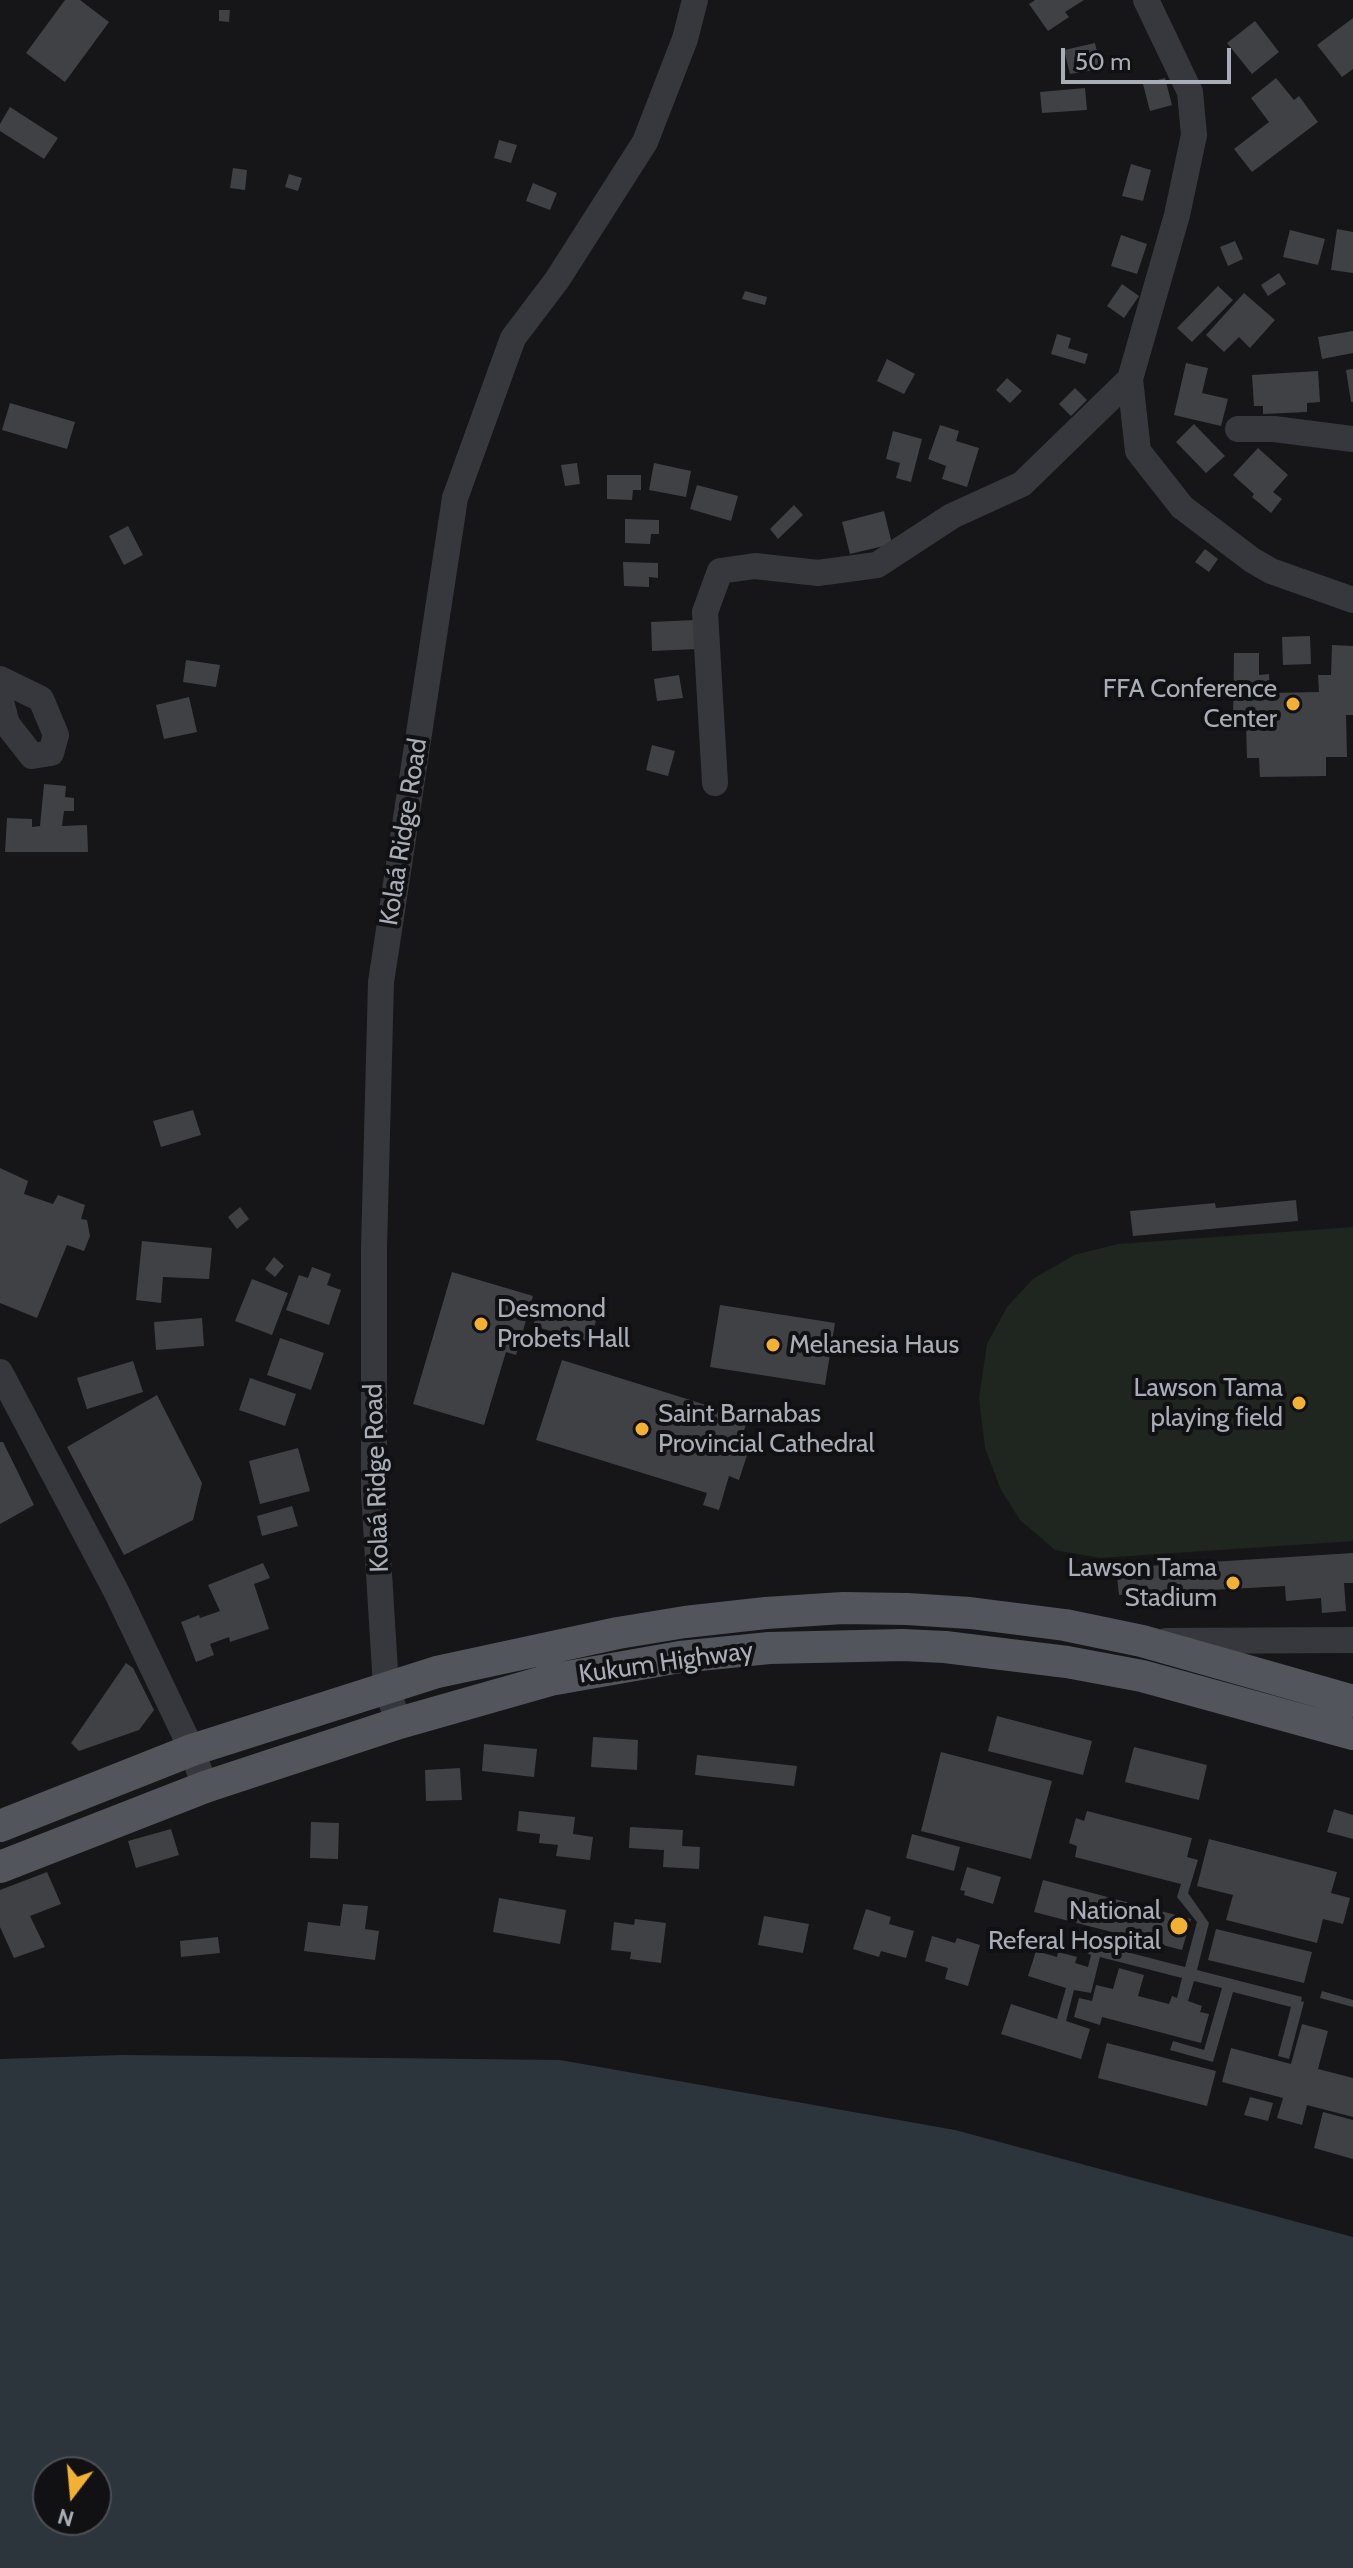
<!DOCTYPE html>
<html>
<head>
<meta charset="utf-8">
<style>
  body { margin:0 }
  #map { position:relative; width:1353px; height:2568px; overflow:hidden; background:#161618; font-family:Cabin,sans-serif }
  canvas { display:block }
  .north { position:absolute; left:32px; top:2456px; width:80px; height:80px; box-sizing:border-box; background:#111113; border:2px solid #4d4f55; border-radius:50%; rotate:196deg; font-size:22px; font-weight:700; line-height:32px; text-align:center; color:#a8adb8 }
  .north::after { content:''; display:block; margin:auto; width:28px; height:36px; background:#f2b134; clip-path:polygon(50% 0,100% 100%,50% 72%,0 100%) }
  .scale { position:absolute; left:1061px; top:48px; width:170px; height:36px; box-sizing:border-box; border:4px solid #a8adb8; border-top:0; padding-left:10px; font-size:24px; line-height:28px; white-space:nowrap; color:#a8adb8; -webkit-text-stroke:6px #111113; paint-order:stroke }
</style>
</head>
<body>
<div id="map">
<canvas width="1353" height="2568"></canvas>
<div class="north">N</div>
<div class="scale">50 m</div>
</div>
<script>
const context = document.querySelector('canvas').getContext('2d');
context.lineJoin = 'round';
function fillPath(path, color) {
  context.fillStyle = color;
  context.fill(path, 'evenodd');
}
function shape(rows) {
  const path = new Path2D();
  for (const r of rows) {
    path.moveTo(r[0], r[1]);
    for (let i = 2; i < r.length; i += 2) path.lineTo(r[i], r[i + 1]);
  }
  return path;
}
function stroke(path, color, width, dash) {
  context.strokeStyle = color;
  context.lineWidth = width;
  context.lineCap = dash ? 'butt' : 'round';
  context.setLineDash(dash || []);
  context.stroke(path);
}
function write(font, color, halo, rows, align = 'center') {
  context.font = font + ' Cabin,sans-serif';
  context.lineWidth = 8;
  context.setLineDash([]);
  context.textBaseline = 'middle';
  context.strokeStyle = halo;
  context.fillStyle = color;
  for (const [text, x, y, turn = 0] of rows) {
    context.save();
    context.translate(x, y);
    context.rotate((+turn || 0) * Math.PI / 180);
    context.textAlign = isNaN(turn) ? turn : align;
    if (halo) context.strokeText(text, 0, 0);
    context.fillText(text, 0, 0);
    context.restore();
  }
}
const green = shape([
  [1353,1227,1353,1541,1100,1558,1055,1550,1020,1520,1001,1490,985,1448,979,1398,987,1344,1007,1307,1033,1279,1074,1255,1118,1244]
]);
const water = shape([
  [123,2055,560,2060,955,2130,1353,2237,1353,2568,0,2568,0,2059],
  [48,2472,96,2472,96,2520,48,2520]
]);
const building = shape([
  [65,0,80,0,109,22,65,82,26,53],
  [1035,0,1084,0,1065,12,1069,17,1048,31,1029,4],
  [219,10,230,10,229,22,219,21],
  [1353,18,1353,69,1342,77,1317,45],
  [1255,21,1279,52,1252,74,1227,43],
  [1095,43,1101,69,1070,74,1064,50],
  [1165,78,1172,105,1150,111,1143,84],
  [1276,78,1294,100,1299,96,1318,122,1252,172,1234,149,1269,122,1251,98],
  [1085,88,1087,110,1042,113,1040,92],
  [10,107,58,138,44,159,0,131,0,124],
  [499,140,517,145,511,163,494,158],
  [1131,164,1151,170,1143,201,1122,196],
  [233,168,247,170,245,190,230,188],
  [289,174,302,178,298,191,285,187],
  [533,183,557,193,550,210,526,201],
  [1337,229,1353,232,1353,273,1331,270],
  [1290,230,1325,239,1318,265,1283,257],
  [1121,235,1147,244,1137,274,1111,266],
  [1235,241,1243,259,1228,266,1220,247],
  [1279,273,1286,284,1268,296,1261,285],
  [1122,284,1139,296,1124,318,1107,306],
  [1218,286,1233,300,1192,342,1177,328],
  [745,291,767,297,765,305,742,299],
  [1244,293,1275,320,1250,348,1239,337,1224,352,1206,335],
  [1353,331,1353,353,1322,359,1318,337],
  [1057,334,1071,338,1068,348,1088,354,1085,364,1051,354],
  [887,359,915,374,904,394,877,381],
  [1186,363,1208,368,1202,393,1228,399,1221,426,1174,415],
  [1353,369,1353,402,1351,402,1346,370],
  [1318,371,1320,402,1307,403,1307,412,1263,414,1263,406,1254,406,1252,375],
  [1007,378,1022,391,1010,403,996,390],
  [1075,388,1087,400,1071,416,1059,404],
  [10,403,75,422,67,449,2,430],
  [1194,424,1225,456,1206,473,1176,442],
  [940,425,959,431,956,441,979,448,967,487,942,479,946,466,928,459],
  [893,431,922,439,911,482,896,478,900,463,886,459],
  [1258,448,1288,475,1273,492,1282,499,1271,513,1252,497,1254,494,1233,475],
  [577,463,580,484,565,486,561,465],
  [654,463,691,471,686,497,649,490],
  [607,475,641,475,641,490,633,490,632,500,607,499],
  [697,485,738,496,731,521,690,509],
  [794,505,803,515,778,539,770,529],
  [884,511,892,544,850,554,842,522],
  [625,519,659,520,659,534,651,534,650,544,625,543],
  [128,526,143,555,124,565,109,536],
  [1205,549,1218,559,1209,572,1195,562],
  [623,562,658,563,658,578,649,577,649,587,624,586],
  [695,620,697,649,652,651,651,622],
  [1310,636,1311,664,1283,665,1282,637],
  [1332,645,1353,646,1353,715,1346,715,1347,757,1326,757,1326,776,1260,777,1259,758,1247,758,1246,724,1233,724,1234,653,1259,653,1259,675,1269,674,1270,693,1319,692,1318,675,1331,675],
  [186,660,220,665,216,687,183,682],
  [679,675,683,698,657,701,654,679],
  [189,697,197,732,164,739,156,705],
  [652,745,675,751,668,776,646,770],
  [44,784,66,786,65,797,74,798,74,811,64,811,62,826,87,825,88,852,5,852,7,818,32,819,32,827,40,826],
  [193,1110,201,1135,161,1147,153,1121],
  [0,1168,28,1181,24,1194,53,1204,58,1195,85,1205,81,1219,87,1220,90,1236,84,1251,67,1245,37,1318,0,1303],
  [1296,1200,1298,1221,1133,1236,1130,1211,1215,1203,1216,1208],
  [240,1207,249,1219,237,1229,228,1217],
  [142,1241,212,1248,209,1279,163,1277,161,1303,136,1300],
  [274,1257,284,1266,275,1277,265,1269],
  [312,1267,331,1274,327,1285,341,1290,329,1325,286,1310,299,1275,308,1278],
  [452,1272,533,1296,516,1355,506,1352,484,1425,413,1404],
  [252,1279,288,1293,272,1335,235,1321],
  [541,1300,597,1317,590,1342,533,1326],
  [720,1305,835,1323,825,1385,710,1367],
  [202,1318,204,1346,156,1350,154,1322],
  [280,1338,324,1353,311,1390,267,1375],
  [562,1360,748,1418,741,1440,751,1443,739,1480,729,1476,719,1510,703,1505,707,1493,536,1440],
  [133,1361,143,1392,87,1409,77,1378],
  [250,1378,296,1394,285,1426,239,1410],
  [157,1395,202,1483,193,1520,124,1555,67,1447],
  [0,1442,3,1442,34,1505,0,1524],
  [298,1448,310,1491,260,1504,249,1461],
  [292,1506,298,1526,262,1536,257,1516],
  [1353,1553,1353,1583,1344,1583,1346,1611,1322,1613,1321,1598,1286,1601,1285,1586,1119,1595,1116,1568],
  [263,1563,270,1578,254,1584,269,1629,230,1642,229,1637,210,1644,214,1655,196,1662,181,1622,199,1615,200,1618,220,1611,208,1585],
  [126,1663,133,1668,154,1710,139,1730,79,1751,71,1743],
  [997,1716,1092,1741,1083,1775,988,1751],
  [593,1737,638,1740,637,1770,591,1767],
  [484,1744,537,1749,534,1777,482,1771],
  [1134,1747,1207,1765,1199,1800,1125,1782],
  [941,1752,1052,1781,1031,1859,921,1831],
  [697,1755,797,1766,794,1786,695,1775],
  [460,1768,462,1800,426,1801,425,1770],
  [1334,1809,1353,1815,1353,1839,1327,1832],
  [519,1811,575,1817,573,1834,593,1837,590,1860,556,1856,558,1845,539,1843,540,1834,517,1831],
  [1087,1811,1192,1838,1187,1857,1198,1860,1188,1893,1209,1923,1197,1970,1302,1997,1301,2001,1304,2002,1289,2059,1278,2056,1291,2007,1233,1992,1213,2062,1170,2050,1173,2041,1204,2050,1222,1988,1194,1981,1188,2001,1202,2006,1200,2012,1209,2014,1201,2043,1102,2017,1100,2025,1074,2017,1079,1998,1092,2001,1096,1985,1113,1989,1119,1968,1144,1975,1138,1996,1169,2004,1172,1996,1177,1998,1182,1978,1100,1957,1091,1993,1074,1990,1066,2021,1090,2029,1081,2059,1001,2034,1011,2004,1057,2019,1066,1988,1028,1976,1036,1951,1057,1957,1058,1952,1077,1957,1075,1963,1088,1967,1091,1955,1087,1953,1090,1942,1094,1943,1097,1932,1114,1937,1111,1948,1185,1967,1197,1922,1177,1897,1181,1884,1075,1857,1077,1846,1069,1843,1076,1818,1084,1821],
  [311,1822,339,1823,338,1859,310,1858],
  [630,1827,683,1830,682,1846,700,1847,699,1869,663,1867,664,1850,629,1848],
  [171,1829,179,1855,136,1868,128,1841],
  [912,1834,960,1847,954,1871,906,1858],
  [1209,1839,1337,1872,1331,1893,1350,1898,1343,1924,1323,1919,1317,1943,1226,1920,1233,1895,1197,1886],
  [967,1867,1001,1877,993,1904,964,1895,965,1891,960,1890],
  [47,1872,61,1904,30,1916,45,1947,14,1958,0,1927,0,1890],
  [1043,1880,1191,1919,1182,1950,1034,1912],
  [499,1898,566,1910,560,1944,493,1932],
  [343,1904,368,1906,365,1929,379,1931,375,1960,304,1951,308,1922,340,1926],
  [866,1909,891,1917,889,1924,914,1931,906,1958,881,1951,879,1957,853,1949],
  [764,1916,809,1924,803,1953,758,1945],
  [635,1919,666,1923,661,1963,630,1959,631,1952,611,1950,614,1922,634,1925],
  [1216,1929,1312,1952,1304,1983,1208,1960],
  [932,1936,955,1943,957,1938,980,1945,968,1986,945,1979,948,1968,925,1961],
  [218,1937,220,1953,181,1957,180,1941],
  [1322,1991,1353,2000,1353,2007,1320,1998],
  [1302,2024,1328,2031,1318,2069,1353,2078,1353,2117,1307,2105,1302,2125,1277,2118,1283,2098,1222,2082,1231,2048,1291,2064],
  [1107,2043,1216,2071,1207,2106,1098,2078],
  [1250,2097,1273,2103,1268,2121,1244,2115],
  [1323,2112,1353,2120,1353,2159,1314,2148]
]);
const minor = shape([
  [1146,0,1190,92,1194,135,1177,215,1130,379,1138,451,1182,507,1252,560,1271,571,1353,600],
  [1238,429,1274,429,1353,439],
  [0,679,41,699,56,735,51,753,32,756,7,724,0,698],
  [715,783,705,612,720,571,755,566,818,573,877,565,952,516,1022,484,1130,379],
  [0,1372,116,1591,192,1750,205,1787],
  [1166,1641,1353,1640],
  [399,1723,386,1687,374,1493,374,1248,381,982,455,498,513,338,557,280,645,142,685,39,695,0]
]);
const major = shape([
  [0,1826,192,1750,437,1672,618,1633,685,1622,766,1613,843,1608,907,1609,970,1613,1065,1625,1142,1641,1353,1701],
  [0,1867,205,1787,399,1723,550,1680,680,1657,769,1648,903,1645,945,1647,1067,1662,1142,1676,1353,1734]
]);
const markers = [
  [1293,704,8,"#f2b134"],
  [481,1324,8,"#f2b134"],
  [773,1345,8,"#f2b134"],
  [1299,1403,8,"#f2b134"],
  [642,1429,8,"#f2b134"],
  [1233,1583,8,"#f2b134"],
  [1179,1926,10,"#f2b134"]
];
const poiNames = [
  ["FFA Conference",1277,689],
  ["Center",1277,719],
  ["Desmond",497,1309,"left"],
  ["Probets Hall",497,1339,"left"],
  ["Melanesia Haus",789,1345,"left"],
  ["Lawson Tama",1283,1388],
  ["playing field",1283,1418],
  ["Saint Barnabas",658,1414,"left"],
  ["Provincial Cathedral",658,1444,"left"],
  ["Lawson Tama",1217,1568],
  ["Stadium",1217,1598],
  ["National",1161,1911],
  ["Referal Hospital",1161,1941]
];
const streetNames = [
  ["Kolaá Ridge Road",404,832,-81],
  ["Kolaá Ridge Road",377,1478,-92],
  ["Kukum Highway",666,1663,-8]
];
fillPath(green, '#1e261f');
fillPath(water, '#2c353c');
fillPath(building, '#404145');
stroke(minor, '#37383d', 26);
stroke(major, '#53555c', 32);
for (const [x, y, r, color] of markers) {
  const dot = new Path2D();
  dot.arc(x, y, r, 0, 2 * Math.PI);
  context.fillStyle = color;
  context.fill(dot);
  stroke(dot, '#111113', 3);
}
write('26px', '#a8adb8', '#111113', poiNames, 'right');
write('26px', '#a8adb8', '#111113', streetNames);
</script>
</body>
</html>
